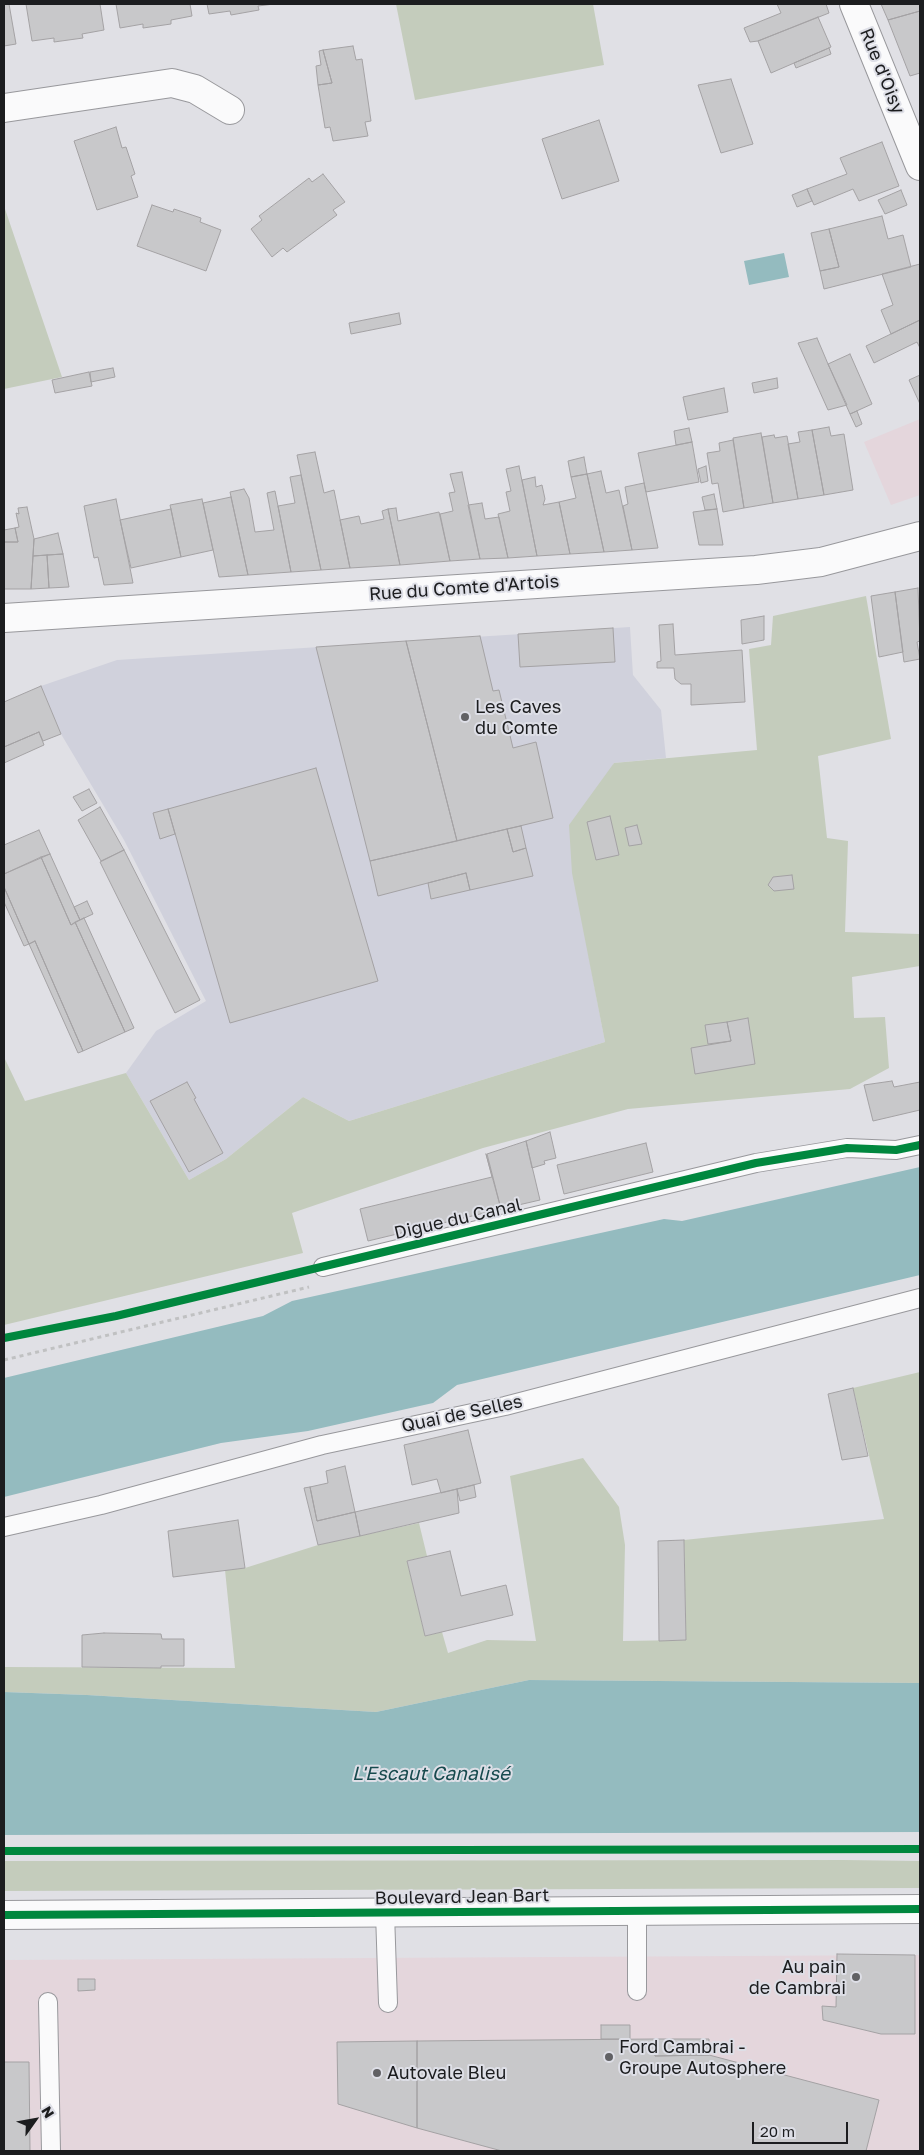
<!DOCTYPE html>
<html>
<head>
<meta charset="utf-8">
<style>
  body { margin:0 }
  #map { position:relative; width:924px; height:2155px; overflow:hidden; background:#e0e0e5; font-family:"Golos Text",sans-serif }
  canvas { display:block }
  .frame { position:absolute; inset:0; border:5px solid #1c1d1f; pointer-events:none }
  .north { position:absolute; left:10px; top:2095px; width:50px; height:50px; -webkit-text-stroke:4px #dedfe7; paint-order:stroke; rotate:58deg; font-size:14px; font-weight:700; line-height:20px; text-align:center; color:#1c1d1f }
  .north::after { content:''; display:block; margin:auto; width:18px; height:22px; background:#1c1d1f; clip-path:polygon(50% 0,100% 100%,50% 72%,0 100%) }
  .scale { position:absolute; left:752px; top:2122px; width:96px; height:22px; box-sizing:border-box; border:2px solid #1c1d1f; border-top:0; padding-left:6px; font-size:15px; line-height:18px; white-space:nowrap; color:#1c1d1f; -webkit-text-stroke:4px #dedfe7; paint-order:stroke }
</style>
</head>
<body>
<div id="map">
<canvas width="924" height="2155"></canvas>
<div class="frame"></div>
<div class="north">N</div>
<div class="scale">20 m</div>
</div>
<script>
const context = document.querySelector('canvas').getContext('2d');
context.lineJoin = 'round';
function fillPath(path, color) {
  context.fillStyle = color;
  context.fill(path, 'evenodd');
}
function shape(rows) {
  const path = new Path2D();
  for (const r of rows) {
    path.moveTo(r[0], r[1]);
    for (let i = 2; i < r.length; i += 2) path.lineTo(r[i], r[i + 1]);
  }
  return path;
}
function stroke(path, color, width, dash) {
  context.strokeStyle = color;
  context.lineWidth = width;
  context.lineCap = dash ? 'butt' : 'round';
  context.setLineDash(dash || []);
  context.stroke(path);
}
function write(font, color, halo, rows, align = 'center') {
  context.font = font + ' "Golos Text",sans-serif';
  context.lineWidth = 4;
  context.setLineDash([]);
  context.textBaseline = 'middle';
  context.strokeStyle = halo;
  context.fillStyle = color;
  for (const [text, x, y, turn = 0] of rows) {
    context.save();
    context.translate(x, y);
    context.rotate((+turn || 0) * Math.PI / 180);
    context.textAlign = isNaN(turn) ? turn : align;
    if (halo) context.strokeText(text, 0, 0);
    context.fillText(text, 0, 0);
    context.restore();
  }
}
const commercial = shape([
  [920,419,920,495,891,505,864,442],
  [920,1955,920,2151,4,2151,4,1960]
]);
const built = shape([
  [630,627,633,675,661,710,666,758,614,763,573,873,605,1042,349,1121,303,1097,226,1159,189,1180,126,1073,156,1031,206,1001,124,840,61,734,41,686,117,660]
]);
const green = shape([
  [396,4,593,4,604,65,415,100],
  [4,206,62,377,4,389],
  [866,596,891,739,818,756,827,838,848,841,845,932,920,934,920,966,852,977,854,1018,885,1017,889,1068,850,1089,628,1109,483,1148,292,1213,303,1253,4,1325,4,1057,25,1101,126,1073,189,1180,226,1159,303,1097,349,1121,605,1042,572,873,569,825,614,763,757,750,749,649,771,645,773,616],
  [920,1372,920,1683,529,1680,376,1712,87,1695,4,1692,4,1667,235,1668,225,1570,245,1568,318,1545,419,1523,427,1556,407,1561,425,1636,442,1632,448,1653,487,1640,536,1641,510,1476,583,1458,619,1507,625,1545,623,1641,686,1640,684,1540,884,1519,853,1388],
  [844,1860,920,1861,920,1888,4,1891,4,1861]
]);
const water = shape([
  [784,253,789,277,749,285,744,261],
  [920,1167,920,1275,457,1385,433,1403,308,1431,221,1443,4,1497,4,1378,263,1316,292,1301,664,1219,682,1221],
  [529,1680,920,1683,920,1832,4,1835,4,1692,87,1695,376,1712]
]);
const building = shape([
  [4,4,9,4,16,44,4,46,4,4],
  [26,4,100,4,104,30,82,34,83,38,54,42,54,38,32,41,26,4],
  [116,4,190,4,192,16,171,20,171,24,143,28,143,24,120,28,116,4],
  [207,4,274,4,258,6,259,10,231,15,230,11,209,14,207,4],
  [777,4,826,4,829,13,758,41,750,42,744,28,781,13,777,4],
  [881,4,920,4,920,11,888,20,881,4],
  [920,11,920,73,910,76,888,20,920,11],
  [818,17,831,47,771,73,758,41,818,17],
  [353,46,356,60,362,59,371,121,365,122,368,136,333,141,330,127,325,128,318,85,332,83,323,50,353,46],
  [829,48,831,54,796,68,794,63,829,48],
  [323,50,332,83,318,85,316,66,321,65,319,51,323,50],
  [731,79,753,144,721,153,698,85,731,79],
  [599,120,619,181,562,199,542,139,599,120],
  [116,127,122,148,126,147,135,174,131,176,138,197,97,210,74,141,116,127],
  [882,142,899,186,859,201,853,189,814,205,807,189,847,174,840,158,882,142],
  [323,174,345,202,333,210,337,215,287,252,283,248,272,257,251,229,262,220,259,216,309,178,312,182,323,174],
  [807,189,812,201,797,207,792,195,807,189],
  [901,190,907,205,885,214,878,200,901,190],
  [152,205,173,212,174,209,201,218,200,222,221,230,206,271,137,246,152,205],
  [882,216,888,239,903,235,911,267,824,289,820,271,839,267,829,229,882,216],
  [829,229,839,267,820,271,811,233,829,229],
  [920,264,920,320,891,334,881,310,893,305,882,274,920,264],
  [399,313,401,324,351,334,349,323,399,313],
  [920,320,920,348,917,342,874,363,866,346,920,320],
  [817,338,828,364,847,405,828,410,798,343,817,338],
  [850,354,872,404,850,414,828,364,850,354],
  [113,368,115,377,91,382,90,372,113,368],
  [89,372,92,386,55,393,52,380,89,372],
  [920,375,920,404,909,380,920,375],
  [777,378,778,388,754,393,752,383,777,378],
  [724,388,728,412,688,420,683,397,724,388],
  [857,411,862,424,856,427,850,414,857,411],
  [829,427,831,436,844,434,853,490,824,495,812,430,829,427],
  [689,428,692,442,676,445,674,431,689,428],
  [812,430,824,495,798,499,788,444,800,442,798,432,812,430],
  [761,433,773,503,744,508,733,438,761,433],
  [774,435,775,438,787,436,798,499,773,503,762,437,774,435],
  [733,440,744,508,723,512,718,483,712,484,707,453,720,451,719,443,733,440],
  [692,442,699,482,646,492,638,453,692,442],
  [315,452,324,493,334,490,350,568,321,570,297,455,315,452],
  [584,457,587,474,571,477,568,461,584,457],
  [519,466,537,556,508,558,498,514,510,511,506,492,511,491,506,469,519,466],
  [706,466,708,481,701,483,698,469,706,466],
  [601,471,606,493,619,490,632,550,604,552,587,474,601,471],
  [462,472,480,559,450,561,440,514,453,511,449,493,455,492,450,474,462,472],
  [587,474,604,552,570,554,559,502,576,498,571,477,587,474],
  [301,475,321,570,291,572,278,506,295,503,290,477,301,475],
  [535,477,536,487,542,485,545,499,543,505,559,502,570,554,537,556,522,480,535,477],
  [644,483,658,548,632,550,623,506,628,504,625,487,644,483],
  [244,489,249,498,255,532,274,530,267,493,275,491,291,572,248,575,230,492,244,489],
  [714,494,717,509,705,510,702,497,714,494],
  [231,497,248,575,219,577,203,503,231,497],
  [116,499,133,583,104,585,98,557,94,558,84,506,116,499],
  [202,499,213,550,181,557,170,505,202,499],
  [482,503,485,519,499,517,508,558,480,559,468,505,482,503],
  [27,507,34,539,31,589,4,589,4,542,18,542,15,528,19,527,16,513,19,514,18,508,27,507],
  [396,508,398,521,439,512,450,561,400,565,388,509,396,508],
  [171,509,181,557,131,568,120,520,171,509],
  [388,509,400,565,350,568,340,520,359,516,361,524,384,519,382,511,388,509],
  [717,509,723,545,699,545,693,512,717,509],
  [15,528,18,542,4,542,4,530,15,528],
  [58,533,63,554,33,556,34,539,58,533],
  [63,554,69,587,49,588,47,555,63,554],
  [47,555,49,588,31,589,33,556,47,555],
  [918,588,920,641,917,642,920,659,904,662,895,592,918,588],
  [895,592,903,652,879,657,871,596,895,592],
  [764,616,764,640,742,644,741,620,764,616],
  [673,624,675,655,742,650,745,702,691,705,691,684,681,684,675,679,674,668,657,668,657,662,661,661,659,625,673,624],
  [613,628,615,662,520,667,518,634,613,628],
  [480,636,493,691,499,690,513,748,536,742,553,818,457,841,406,641,480,636],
  [406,641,457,841,370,861,316,647,406,641],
  [41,686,61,734,43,741,39,732,4,747,4,702,41,686],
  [39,732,44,745,4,763,4,747,39,732],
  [316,768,378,981,230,1023,168,809,316,768],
  [89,789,97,803,82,811,73,797,89,789],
  [100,807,124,850,101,861,78,820,100,807],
  [168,809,175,834,160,839,153,813,168,809],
  [610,816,619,855,596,860,587,822,610,816],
  [637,825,642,844,629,846,625,828,637,825],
  [521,826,526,848,513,852,507,829,521,826],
  [507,829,513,852,526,848,533,876,470,890,466,873,378,896,370,861,507,829],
  [39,830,50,854,4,874,4,845,39,830],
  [124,850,200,1000,175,1013,100,862,124,850],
  [50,854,80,920,71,925,41,857,50,854],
  [41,857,71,925,75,922,125,1032,83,1051,35,941,29,944,4,887,4,874,41,857],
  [466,873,470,890,431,899,428,883,466,873],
  [792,875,794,889,774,891,768,885,773,877,792,875],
  [4,887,29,944,24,946,4,902,4,887],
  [87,901,93,914,80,920,74,907,87,901],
  [84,918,134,1028,125,1032,75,922,84,918],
  [35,941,83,1051,78,1053,29,944,35,941],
  [748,1018,755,1064,695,1074,691,1048,731,1041,727,1022,748,1018],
  [727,1022,731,1041,708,1044,705,1025,727,1022],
  [892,1081,894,1087,920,1082,920,1110,873,1121,864,1085,892,1081],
  [187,1082,196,1098,194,1099,223,1153,189,1172,150,1101,187,1082],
  [550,1132,556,1158,544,1161,545,1164,532,1168,526,1141,550,1132],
  [526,1141,540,1200,501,1209,487,1154,526,1141],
  [646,1143,653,1172,564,1194,557,1165,646,1143],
  [486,1154,501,1209,368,1241,360,1209,492,1177,486,1154],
  [853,1388,868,1456,842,1460,828,1394,853,1388],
  [468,1430,481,1483,441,1493,437,1479,412,1485,404,1445,468,1430],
  [345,1466,355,1512,317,1521,310,1487,328,1483,326,1471,345,1466],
  [474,1485,476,1497,460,1501,457,1489,474,1485],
  [310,1487,317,1521,355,1512,360,1536,318,1545,304,1488,310,1487],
  [457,1489,459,1513,360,1536,355,1512,457,1489],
  [238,1520,245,1568,173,1577,168,1531,238,1520],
  [684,1540,686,1640,659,1641,658,1541,684,1540],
  [450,1551,461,1596,506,1585,513,1615,425,1636,407,1561,450,1551],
  [104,1633,161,1634,162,1639,184,1639,184,1666,161,1666,161,1668,82,1667,82,1635,104,1633],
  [837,1954,915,1955,915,2034,881,2034,823,2020,822,2006,836,2007,837,1954],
  [78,1979,95,1979,95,1990,78,1991,78,1979],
  [601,2025,630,2025,630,2039,601,2039,601,2025],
  [655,2039,655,2056,709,2055,879,2100,866,2151,502,2151,417,2128,417,2041,655,2039],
  [655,2039,709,2039,709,2055,655,2056,655,2039],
  [417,2041,417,2128,338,2104,337,2042,417,2041],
  [4,2062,29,2062,30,2151,4,2151,4,2062]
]);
const path = shape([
  [4,1360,309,1287]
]);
const service = shape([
  [323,1267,756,1163,847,1148,896,1150,920,1145],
  [4,1527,101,1505,322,1445,505,1406,920,1298],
  [637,1910,637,1991],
  [385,1913,388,2003],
  [48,2002,51,2151]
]);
const minor = shape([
  [854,4,920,166],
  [4,108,172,83,195,89,230,110],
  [4,1915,920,1909]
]);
const secondary = shape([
  [4,618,756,570,821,562,920,536]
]);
const cycleway = shape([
  [4,1338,116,1316,756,1163,847,1148,896,1150,920,1145],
  [4,1851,920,1849],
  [4,1915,920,1909]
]);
const markers = [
  [465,717,5,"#616164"],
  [856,1977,5,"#616164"],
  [609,2057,5,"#616164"],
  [377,2073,5,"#616164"]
];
const streetNames = [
  ["Rue d'Oisy",882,71,68],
  ["Rue du Comte d'Artois",464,588,-4],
  ["Digue du Canal",458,1219,-13],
  ["Quai de Selles",462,1414,-12],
  ["Boulevard Jean Bart",462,1897,-1]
];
const poiNames = [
  ["Les Caves",475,707],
  ["du Comte",475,728],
  ["Au pain",846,1967,"right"],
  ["de Cambrai",846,1988,"right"],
  ["Ford Cambrai -",619,2047],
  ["Groupe Autosphere",619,2068],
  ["Autovale Bleu",387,2073]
];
const waterNames = [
  ["L'Escaut Canalisé",431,1774]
];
fillPath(commercial, '#e4d6dc');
fillPath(built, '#d0d1dc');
fillPath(green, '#c4ccbc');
fillPath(water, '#94bbbf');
fillPath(building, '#c8c8ca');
stroke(building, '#a4a2a4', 1);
stroke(service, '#98989c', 20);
stroke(minor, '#98989c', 30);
stroke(secondary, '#98989c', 30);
stroke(path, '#c0c1c2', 3, [4, 4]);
stroke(service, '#fafafb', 18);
stroke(minor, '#fafafb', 28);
stroke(secondary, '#fafafb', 28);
stroke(cycleway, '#00873e', 8);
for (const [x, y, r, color] of markers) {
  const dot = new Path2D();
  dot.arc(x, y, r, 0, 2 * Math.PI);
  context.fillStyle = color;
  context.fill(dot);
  stroke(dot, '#dedfe7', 2);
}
write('18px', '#1c1d1f', '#dedfe7', streetNames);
write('18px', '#1c1d1f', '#dedfe7', poiNames, 'left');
write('italic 19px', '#174a4e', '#dedfe7', waterNames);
</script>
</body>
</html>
